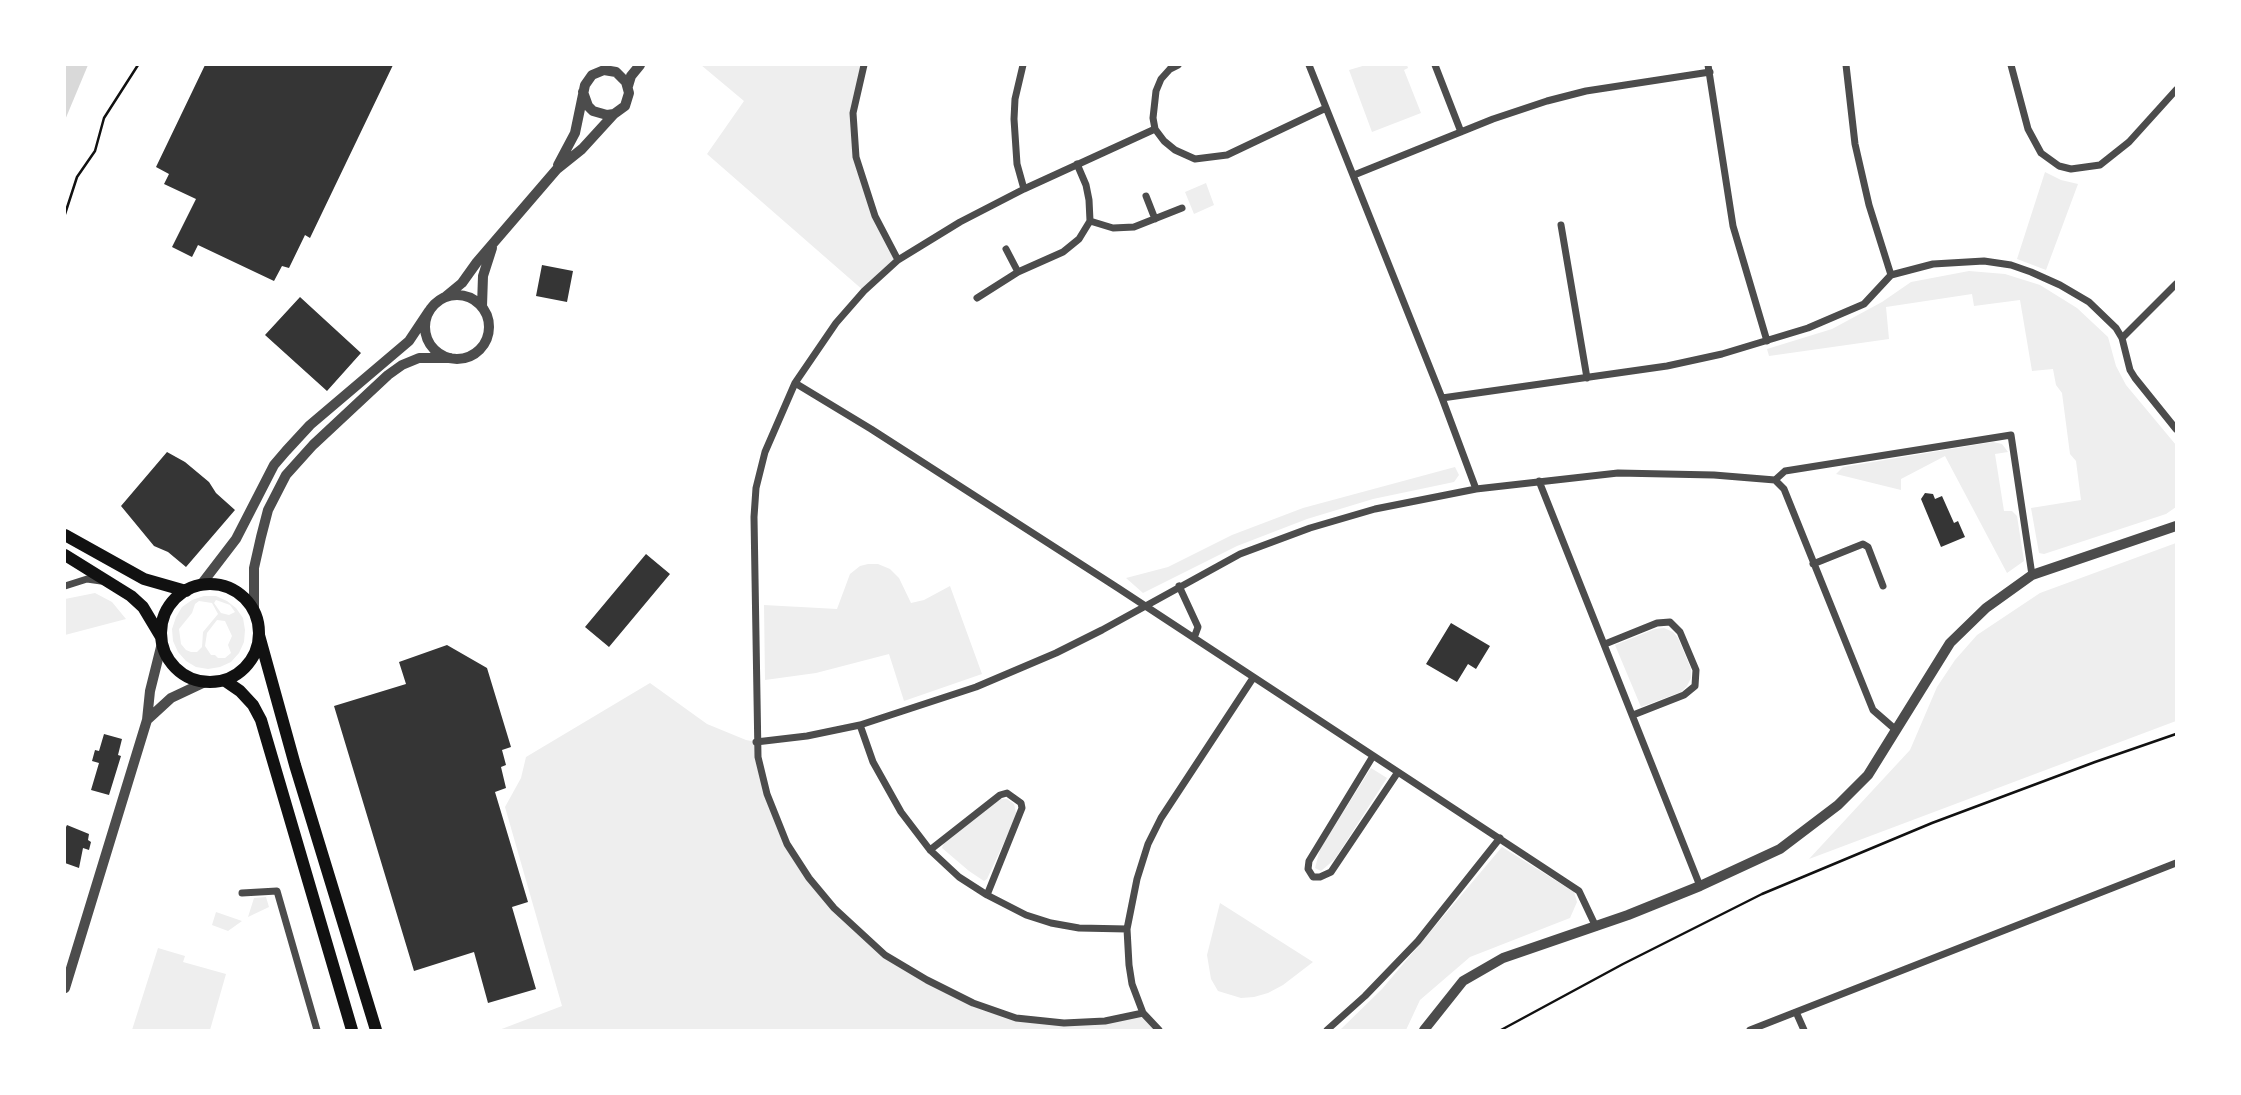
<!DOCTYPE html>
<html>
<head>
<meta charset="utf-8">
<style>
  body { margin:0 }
  #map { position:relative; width:2241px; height:1095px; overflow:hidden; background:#fff; font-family:"Source Serif 4",serif }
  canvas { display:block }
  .frame { position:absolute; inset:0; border:66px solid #fff; pointer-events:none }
</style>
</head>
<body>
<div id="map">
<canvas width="2241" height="1095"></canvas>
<div class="frame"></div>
</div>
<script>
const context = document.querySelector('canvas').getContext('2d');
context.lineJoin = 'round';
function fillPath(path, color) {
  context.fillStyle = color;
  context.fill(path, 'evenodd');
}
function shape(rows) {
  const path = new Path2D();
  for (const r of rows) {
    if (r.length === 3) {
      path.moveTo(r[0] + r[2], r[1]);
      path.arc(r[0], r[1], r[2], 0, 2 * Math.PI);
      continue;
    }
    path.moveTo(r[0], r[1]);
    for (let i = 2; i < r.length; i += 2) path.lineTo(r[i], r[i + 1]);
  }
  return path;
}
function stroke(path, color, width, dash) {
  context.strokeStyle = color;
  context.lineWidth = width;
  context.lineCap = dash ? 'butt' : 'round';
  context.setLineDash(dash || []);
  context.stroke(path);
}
const green = shape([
  [701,65,864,65,853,113,862,181,898,260,864,291,707,154,744,101],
  [1366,65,1407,65,1408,68,1404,70,1421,113,1372,132,1349,70],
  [2045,172,2061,180,2078,184,2046,270,2017,259],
  [1206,183,1214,205,1194,214,1185,192],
  [1969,271,2005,274,2040,285,2077,308,2108,337,2116,366,2126,385,2176,445,2176,507,2166,514,2044,554,2039,553,2031,508,2081,500,2076,461,2070,454,2062,393,2056,385,2053,369,2032,371,2020,300,1974,306,1972,294,1886,307,1889,339,1769,356,1767,349,1832,329,1882,302,1911,282],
  [1993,442,2002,444,2008,452,1995,454,2004,511,2012,511,2017,516,2024,561,2007,573,1945,456,1901,479,1901,490,1836,474,1843,467],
  [1455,467,1459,475,1454,482,1373,499,1307,519,1237,546,1143,593,1126,578,1168,567,1232,535,1303,508],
  [2176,543,2176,721,1809,859,1910,750,1937,687,1955,660,1977,635,2040,593],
  [868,564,878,564,890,569,899,578,911,603,924,600,950,586,982,674,904,701,889,654,816,673,765,680,764,605,837,609,850,574,860,566],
  [95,593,112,602,126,619,65,635,65,599],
  [204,596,216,596,227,601,236,608,243,618,245,630,244,642,239,653,231,662,220,667,208,669,196,667,186,661,178,652,173,641,172,629,176,617,182,607,192,600],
  [216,600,230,605,235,612,229,615,221,613,214,603],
  [199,601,212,603,218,614,203,632,202,647,197,652,191,652,186,650,181,644,179,629,192,613,195,604],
  [217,620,225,621,232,636,228,645,231,653,225,658,218,658,215,655,211,655,205,646,207,633],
  [1664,628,1673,632,1678,638,1691,669,1691,678,1687,686,1681,692,1641,707,1615,645,1655,629],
  [650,683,707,724,746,740,756,742,758,757,787,844,809,878,885,955,927,980,1016,1018,1064,1023,1143,1013,1159,1030,499,1030,562,1006,505,807,521,778,526,757],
  [1371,768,1387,778,1335,859,1321,871,1315,868,1320,849],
  [1000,799,1007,799,1014,804,1016,813,1012,825,987,879,984,881,969,871,942,848,944,842],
  [1502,847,1574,892,1577,902,1570,918,1470,957,1420,1000,1406,1030,1340,1030,1382,989],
  [266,897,269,907,248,917,254,898],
  [1220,903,1313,962,1283,985,1268,993,1254,997,1241,998,1218,991,1211,979,1207,955],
  [216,912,242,921,228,931,212,925],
  [158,948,185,956,183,962,226,974,210,1030,132,1030]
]);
const water = shape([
  [65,65,88,65,65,120]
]);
const building = shape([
  [205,65,393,65,310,238,305,235,289,268,282,266,274,281,198,245,192,257,172,247,196,199,164,184,169,174,156,167],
  [542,265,573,271,567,302,536,296],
  [300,297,361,353,327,391,265,335],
  [167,452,185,462,209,482,216,493,235,510,186,567,168,552,154,546,121,506],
  [1925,493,1933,494,1935,499,1942,496,1954,523,1958,521,1965,537,1941,547,1921,499],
  [646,554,670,574,609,647,585,627],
  [1451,623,1490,646,1476,669,1468,664,1457,682,1426,664],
  [447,645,487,668,511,747,502,750,506,765,501,767,506,788,495,792,528,902,512,907,536,989,488,1003,474,952,414,971,334,706,406,684,399,662],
  [104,734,122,739,118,755,121,756,109,795,91,790,99,763,92,761,95,750,99,751],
  [67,825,89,834,88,840,91,842,89,850,83,848,79,868,65,863,65,829]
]);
const path = shape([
  [65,214,77,177,95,151,104,118,138,65],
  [1501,1030,1623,964,1762,894,1932,823,2095,762,2176,734]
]);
const minor = shape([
  [864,65,853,113,856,157,875,216,898,260],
  [1023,65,1015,99,1014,119,1017,164,1024,189],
  [1178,65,1170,69,1161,79,1156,91,1153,118,1155,129,1164,141,1175,150,1195,159,1227,155,1326,108],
  [1309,65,1442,398,1476,489],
  [1435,65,1461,132],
  [1708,65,1733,226,1767,341],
  [1846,65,1855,144,1869,205,1891,275],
  [2011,65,2028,129,2041,153,2059,166,2071,169,2100,165,2129,142,2176,90],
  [1354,175,1493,119,1547,101,1586,91,1710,72],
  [1146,196,1155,219],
  [1090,221,1113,228,1134,227,1182,208],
  [1561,225,1587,378],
  [1006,249,1018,272],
  [1891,275,1933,264,1984,261,2011,265,2031,272,2060,285,2089,302,2116,328,2122,338,2130,370,2135,378,2176,429],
  [977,298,1018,272,1063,252,1079,239,1090,221,1089,200,1086,185,1077,164],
  [2122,338,2176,284],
  [795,383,871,429,1118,588,1579,891,1596,927],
  [1442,398,1667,366,1722,354,1808,328,1864,304,1891,275],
  [1775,480,1784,489,1873,710,1896,730],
  [1539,481,1700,886],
  [1813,564,1863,544,1868,547,1883,586],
  [65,586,87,579,101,581],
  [1179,586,1198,627,1194,638],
  [1605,644,1657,623,1670,622,1680,632,1696,670,1695,686,1684,695,1633,715],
  [860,725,873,762,901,812,930,850,959,877,987,895,1026,915,1051,923,1079,928,1127,929],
  [756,742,807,736,860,725,976,687,1056,653,1102,630,1240,554,1310,528,1375,509,1476,489,1618,473,1714,475,1775,480,1785,471,2011,435,2032,575],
  [1373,756,1309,861,1308,869,1313,877,1320,877,1331,872,1398,772],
  [930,850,1000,795,1007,793,1021,803,1022,808,987,895],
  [242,893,277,891,317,1030],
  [1796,1012,1804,1030],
  [1143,1013,1105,1021,1064,1023,1016,1018,973,1003,927,980,885,955,834,908,809,878,787,844,767,794,758,757,754,517,756,488,765,452,795,383,836,323,864,291,898,260,960,222,1024,189,1155,129],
  [1159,1030,1143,1013,1132,984,1129,965,1127,929,1137,879,1148,844,1161,818,1253,678],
  [1327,1030,1365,996,1418,941,1500,838],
  [1750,1030,2176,863]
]);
const tertiary = shape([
  [628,86,631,76,640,65],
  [558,165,575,133,585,85,592,75,604,70,616,72,626,82,629,93,625,106,614,114,607,115,593,111,588,106,583,92],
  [457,327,32],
  [445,297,462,283,477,262,557,169,582,149,614,114],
  [482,306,483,276,492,248],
  [200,586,236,539,274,465,286,451,310,425,409,341,429,311],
  [254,611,254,568,261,537,268,510,286,475,313,445,388,375,402,365,419,358,450,358],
  [147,720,171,698,205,682],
  [65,988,147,720,150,691,162,643],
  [1424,1030,1463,981,1503,958,1628,915,1700,886,1780,849,1838,805,1868,775,1950,643,1986,608,2032,575,2176,526]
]);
const primary = shape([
  [65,535,144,579,186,591],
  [65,555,131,596,143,607,161,637],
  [210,633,49],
  [259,635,295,765,376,1030],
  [224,680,240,691,253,705,261,720,352,1030]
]);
fillPath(green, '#eee');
fillPath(water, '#d9d9d9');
fillPath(building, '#353535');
stroke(path, '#111', 2.5);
stroke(minor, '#4c4c4c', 7);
stroke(tertiary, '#4c4c4c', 10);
stroke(primary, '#111', 12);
</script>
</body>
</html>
